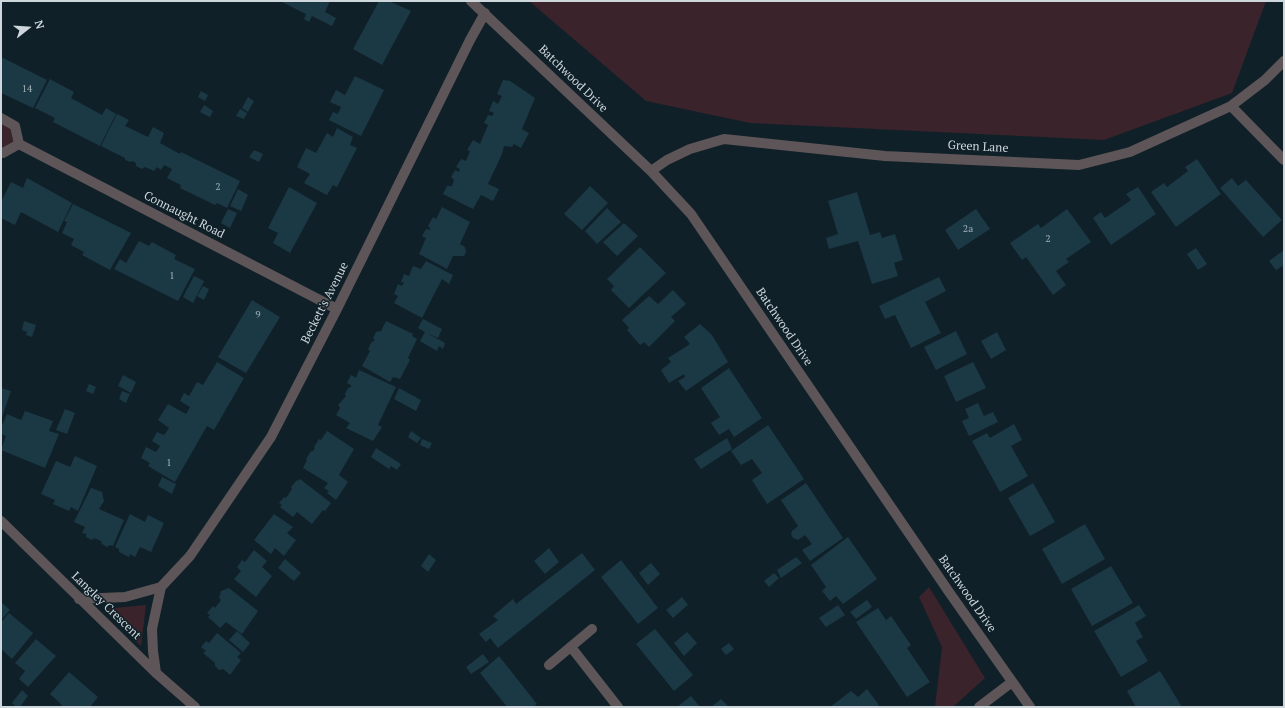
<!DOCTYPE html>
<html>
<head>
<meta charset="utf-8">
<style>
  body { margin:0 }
  #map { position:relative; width:1285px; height:708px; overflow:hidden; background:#102028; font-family:"PT Serif",serif }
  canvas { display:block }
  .frame { position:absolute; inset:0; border:2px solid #cdd7dc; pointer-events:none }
  .north { position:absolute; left:8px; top:8px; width:40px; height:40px; -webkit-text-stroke:3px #102028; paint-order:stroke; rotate:73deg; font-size:11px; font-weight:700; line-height:16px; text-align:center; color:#cdd7dc }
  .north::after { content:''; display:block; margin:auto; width:14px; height:18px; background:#cdd7dc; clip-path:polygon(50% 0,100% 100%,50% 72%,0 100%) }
</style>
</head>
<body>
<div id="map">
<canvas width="1285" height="708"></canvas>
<div class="frame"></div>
<div class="north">N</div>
</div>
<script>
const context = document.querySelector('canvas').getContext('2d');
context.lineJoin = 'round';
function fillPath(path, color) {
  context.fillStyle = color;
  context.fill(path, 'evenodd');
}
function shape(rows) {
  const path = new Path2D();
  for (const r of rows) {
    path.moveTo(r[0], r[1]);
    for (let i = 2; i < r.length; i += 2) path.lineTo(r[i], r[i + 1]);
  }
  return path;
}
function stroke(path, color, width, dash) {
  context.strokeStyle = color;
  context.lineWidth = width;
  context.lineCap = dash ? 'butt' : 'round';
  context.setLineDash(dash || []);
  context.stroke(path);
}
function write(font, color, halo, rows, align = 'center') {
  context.font = font + ' "PT Serif",serif';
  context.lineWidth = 3;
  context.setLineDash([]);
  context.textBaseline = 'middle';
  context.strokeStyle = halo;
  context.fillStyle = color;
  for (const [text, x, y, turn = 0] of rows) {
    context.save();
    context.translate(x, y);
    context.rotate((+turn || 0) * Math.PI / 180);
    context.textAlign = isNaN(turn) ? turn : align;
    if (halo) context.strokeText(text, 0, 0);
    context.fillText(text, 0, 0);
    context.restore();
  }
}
const green = shape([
  [529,1,1266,1,1232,93,1104,140,750,123,646,101],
  [1,121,14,127,16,143,1,149],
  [929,587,985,678,953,707,935,707,942,647,919,597],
  [146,605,141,646,104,609]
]);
const building = shape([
  [280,1,330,1,325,12,336,18,332,26,312,16,309,22,304,19,306,14],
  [379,1,389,1,411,11,382,65,353,49],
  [1,57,47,80,33,108,1,93],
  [355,76,384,90,361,136,329,120,333,112,338,114,341,107,330,102,336,90,345,95],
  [50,79,74,92,71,98,102,115,106,108,116,114,100,146,53,122,55,118,35,108],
  [503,80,510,81,535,98,522,129,529,133,521,148,514,144,512,147,504,146,502,154,488,184,499,189,493,201,481,195,473,209,443,194,447,186,452,186,454,180,451,177,455,170,459,172,460,169,456,167,461,159,466,161,470,151,467,150,473,140,480,144,488,125,484,123,488,115,492,116,494,113,489,111,493,101,498,104,502,96,497,94],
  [201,91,208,95,205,101,198,97],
  [248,97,254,101,248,112,242,108],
  [204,105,213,111,210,117,200,112],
  [240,109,247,113,244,119,236,116],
  [117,114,129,120,125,126,148,137,153,127,164,133,160,143,180,154,181,152,240,181,227,208,217,203,215,205,180,188,181,185,167,178,172,169,164,165,161,170,157,167,154,171,145,167,142,169,136,166,136,163,132,161,130,162,125,160,125,158,101,146],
  [337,128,353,137,350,145,357,148,337,187,333,185,327,195,304,183,310,174,297,167,306,148,316,153,327,133,333,137],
  [254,150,263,154,259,162,249,157],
  [1197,159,1221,194,1176,227,1151,192,1164,183,1167,187,1188,171,1185,167],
  [27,178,72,203,58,232,21,212,15,225,1,218,1,202,11,182,23,188],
  [1232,178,1238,186,1246,180,1282,220,1263,237,1220,188],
  [590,186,608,203,582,230,564,214],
  [289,187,317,203,290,253,273,243,278,233,268,228],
  [1138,187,1156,214,1111,245,1093,218,1101,212,1105,218,1131,200,1126,194],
  [238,189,248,195,241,211,230,206],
  [857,192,870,235,880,232,882,238,895,234,903,260,894,263,898,276,872,284,858,241,829,249,826,238,838,234,828,201],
  [73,204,131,233,110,270,82,255,84,252,71,245,74,239,62,233,67,222,64,221],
  [442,207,470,222,460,244,465,247,466,252,464,256,453,256,447,269,419,254,426,238,422,236,426,229,430,230,430,228,428,226,433,217,436,219],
  [607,208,621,222,597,244,585,231],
  [228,209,237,213,230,228,221,223],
  [976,209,990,229,958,250,945,230],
  [1067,209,1091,242,1066,259,1069,262,1056,271,1066,285,1053,295,1026,257,1022,260,1010,243,1038,224,1041,228],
  [624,223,638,236,617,256,603,242],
  [139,241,149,246,152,242,176,255,174,259,195,269,178,301,114,269,120,259,126,263],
  [640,247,666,273,629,308,611,290,614,286,607,279],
  [1196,248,1207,264,1198,270,1187,254],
  [1284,250,1284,265,1276,270,1269,261],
  [426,261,453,275,449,284,442,279,422,318,394,303,398,296,394,294,398,284,402,286,404,282,401,282,404,274,409,276,413,266,421,269],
  [194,276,204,281,193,303,183,297],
  [939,277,946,291,925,302,941,333,911,348,895,315,885,319,879,306],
  [203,286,209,289,204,300,197,296],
  [673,290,686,304,671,317,675,321,649,347,644,342,640,345,627,330,629,328,622,320,649,296,658,304],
  [252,300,280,317,246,373,218,357],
  [423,319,442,329,438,338,427,333,445,343,443,349,439,346,437,351,420,341,425,332,418,328],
  [24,321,36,325,32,337,26,335,27,332,22,330],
  [386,321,413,334,412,336,417,339,408,358,410,360,400,379,393,377,390,382,362,366,370,351,368,349,371,343,375,340,373,338,376,332,381,331],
  [700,324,712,335,728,362,686,391,678,381,685,377,684,374,669,383,661,370,671,362,668,358,690,344,684,337],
  [956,331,967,354,936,370,924,347],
  [997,332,1006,350,991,359,981,341],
  [217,362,244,378,214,430,207,426,175,482,148,466,150,463,141,458,146,447,156,452,160,446,152,441,157,432,164,435,169,428,158,420,168,404,186,414,190,407,180,401,184,393,189,396,197,382,203,385],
  [973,362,986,388,956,402,944,376],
  [729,368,762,418,734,437,729,429,719,435,711,423,720,417,701,388],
  [359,370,396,387,378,425,382,427,373,441,346,428,350,423,336,415,340,408,338,405,346,396,345,394,348,388,351,387,351,385,347,383,351,375,356,378],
  [123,375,136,382,131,393,118,386],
  [89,384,96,387,93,394,86,391],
  [1,388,11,391,1,420],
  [399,388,421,400,416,411,394,399],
  [122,391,130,394,126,403,119,399],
  [978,403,984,416,993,412,998,422,969,436,962,421,969,418,965,409],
  [65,409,75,413,67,434,56,430],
  [25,411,53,421,49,431,59,434,45,468,1,450,6,436,1,434,1,428,7,414,21,420],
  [1014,424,1022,440,1011,446,1028,476,1000,492,972,441,987,433,990,438],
  [768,425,804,479,767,504,752,480,762,473,752,459,741,465,731,451],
  [327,431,354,449,339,475,348,482,336,500,327,493,329,491,324,488,328,483,303,468,307,460,306,459,311,451,312,452,315,448,314,447,319,439,321,440],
  [411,431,421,438,417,443,408,437],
  [727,438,732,449,701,469,694,459],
  [422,439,432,443,429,449,420,445],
  [376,448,401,464,397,470,391,466,389,469,371,457],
  [75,456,97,466,78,511,71,507,69,511,53,504,55,500,41,494,56,461,70,467],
  [162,477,176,484,172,494,158,486],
  [300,479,331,503,325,511,323,510,312,524,297,512,293,517,280,507,282,505,279,503,284,497,286,498,292,489,291,487,297,480,298,481],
  [806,483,843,538,810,561,802,550,812,544,805,535,798,540,793,538,791,534,792,531,798,526,781,500],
  [1033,483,1055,522,1030,536,1008,498],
  [91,488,102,492,104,501,99,509,124,520,113,546,110,545,107,547,102,544,101,541,94,538,92,540,86,537,86,534,82,533,85,527,74,522],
  [130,514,145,522,148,515,164,523,151,552,140,547,135,557,130,554,129,557,119,552,119,549,115,547],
  [274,514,293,527,287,533,296,540,284,556,275,548,271,554,254,540],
  [1085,524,1105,559,1062,584,1042,549],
  [848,537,877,579,843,604,836,596,830,601,822,591,826,587,811,565],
  [549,548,559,562,545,574,534,561],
  [254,550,267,561,262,567,272,576,256,597,234,579,241,571,237,567,242,560,245,562],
  [582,553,595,570,498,648,490,638,486,642,479,634,498,620,493,616,513,599,516,604],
  [429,554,436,560,428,572,421,566],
  [796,557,802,563,781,578,777,570],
  [285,559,301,573,294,581,278,568],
  [621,560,658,608,638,624,601,577],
  [651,563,660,574,648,585,639,573],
  [1111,566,1133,603,1092,626,1071,589],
  [774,573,779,578,769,587,764,581],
  [229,588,258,611,242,634,226,622,220,628,208,617,210,615,207,613,213,606,215,608,221,600,219,598,221,591],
  [682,597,688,605,673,618,666,610],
  [867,600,872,607,856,619,850,612],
  [1,602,10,610,1,620],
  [838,605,845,615,826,627,819,618],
  [1139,605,1146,616,1135,623,1143,637,1136,641,1148,661,1121,677,1094,631],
  [878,608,886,620,891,616,911,645,907,648,930,682,907,697,856,622],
  [9,613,33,633,12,659,1,649,1,622],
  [655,629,693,675,674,691,636,644],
  [237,631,250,643,243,652,229,640],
  [687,632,697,643,684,656,674,643],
  [217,633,241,653,237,657,241,660,230,675,223,669,219,670,215,666,215,663,203,653,206,651,201,647,206,641,209,643],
  [36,639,56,656,28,687,19,679,25,671,15,663],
  [729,643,734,649,726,655,721,649],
  [483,654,489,662,471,674,466,667],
  [499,656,537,704,533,707,507,707,480,673],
  [1160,671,1182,707,1136,707,1127,691],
  [69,672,98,697,90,707,60,707,62,705,50,694],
  [867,689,879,705,875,707,830,707,851,691,858,697],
  [22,690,28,696,20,707,16,707,12,703],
  [691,696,700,707,677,707],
  [721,699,729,707,711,707]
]);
const minor = shape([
  [471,1,651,171,691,214,949,592,1030,707],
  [1231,106,1284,160],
  [1,118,15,126,19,144],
  [19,144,337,309],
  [1,152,3,153,19,144],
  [651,171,667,160,690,149,724,139,885,156,1079,165,1130,152,1231,106,1265,80,1284,61],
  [1,521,156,673,195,707],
  [79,599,125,597,161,587,190,556,271,437,337,309,470,40,485,13],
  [571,647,618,707],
  [549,665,592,629],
  [156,673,153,651,152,629,161,587],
  [979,707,1012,682]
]);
const numberNames = [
  ["14",27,89],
  ["2",218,187],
  ["2a",968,229],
  ["2",1048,239],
  ["1",172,276],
  ["9",258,315],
  ["1",169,463]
];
const streetNames = [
  ["Batchwood Drive",573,79,44],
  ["Green Lane",978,147,3],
  ["Connaught Road",184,215,27],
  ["Beckett's Avenue",325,303,-63],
  ["Batchwood Drive",784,327,56],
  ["Batchwood Drive",967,594,55],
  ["Langley Crescent",106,606,44]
];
fillPath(green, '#3a232a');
fillPath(building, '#1b3845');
stroke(minor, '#5d5557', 10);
write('10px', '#a0afb6', null, numberNames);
write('12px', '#cdd7dc', '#102028', streetNames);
</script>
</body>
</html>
